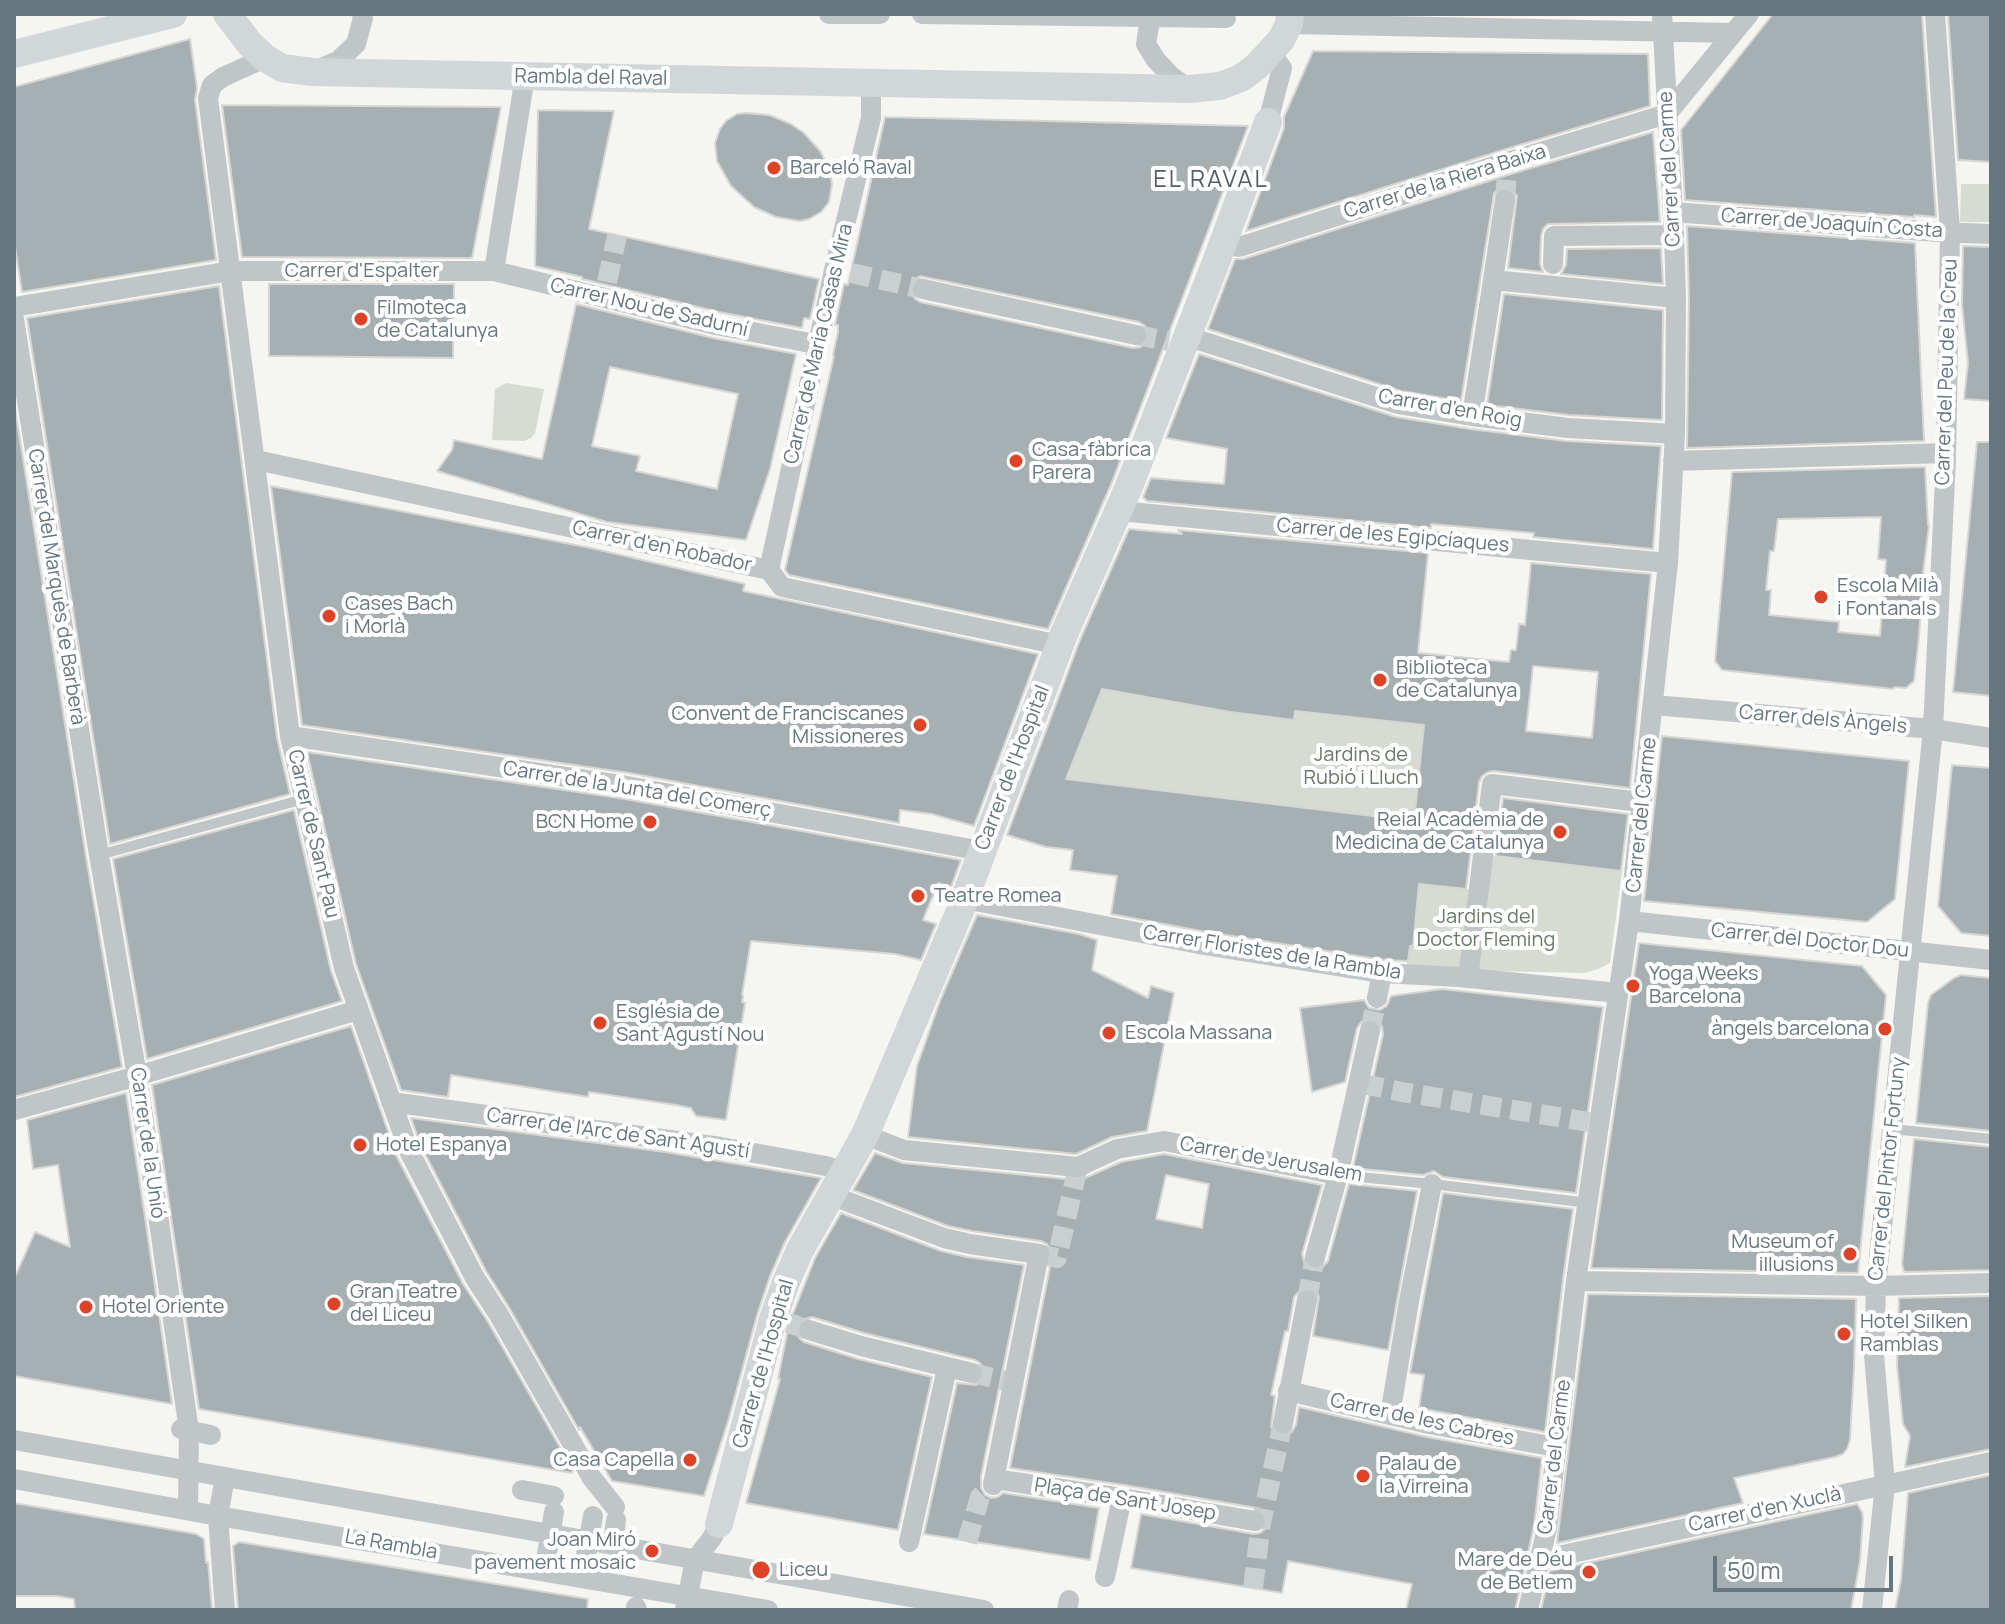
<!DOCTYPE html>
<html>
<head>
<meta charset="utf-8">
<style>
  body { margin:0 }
  #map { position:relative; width:2005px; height:1624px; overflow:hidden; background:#f5f5f1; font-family:Manrope,sans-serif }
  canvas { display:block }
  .frame { position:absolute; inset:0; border:16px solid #647781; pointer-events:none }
  .scale { position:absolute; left:1713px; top:1556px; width:180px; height:36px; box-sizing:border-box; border:4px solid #647781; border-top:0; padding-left:10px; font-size:24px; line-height:28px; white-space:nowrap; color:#647781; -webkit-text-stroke:6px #fff; paint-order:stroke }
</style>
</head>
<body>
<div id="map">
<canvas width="2005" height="1624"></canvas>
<div class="frame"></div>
<div class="scale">50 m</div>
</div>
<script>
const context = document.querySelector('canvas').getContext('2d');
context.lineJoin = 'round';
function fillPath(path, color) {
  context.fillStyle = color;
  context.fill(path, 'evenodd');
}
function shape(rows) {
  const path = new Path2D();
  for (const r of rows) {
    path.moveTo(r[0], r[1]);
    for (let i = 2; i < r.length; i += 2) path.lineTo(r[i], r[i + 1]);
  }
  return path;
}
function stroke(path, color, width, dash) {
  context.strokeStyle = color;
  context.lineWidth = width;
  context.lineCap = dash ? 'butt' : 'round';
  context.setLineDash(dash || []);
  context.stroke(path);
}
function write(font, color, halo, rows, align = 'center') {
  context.font = font + ' Manrope,sans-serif';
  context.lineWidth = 8;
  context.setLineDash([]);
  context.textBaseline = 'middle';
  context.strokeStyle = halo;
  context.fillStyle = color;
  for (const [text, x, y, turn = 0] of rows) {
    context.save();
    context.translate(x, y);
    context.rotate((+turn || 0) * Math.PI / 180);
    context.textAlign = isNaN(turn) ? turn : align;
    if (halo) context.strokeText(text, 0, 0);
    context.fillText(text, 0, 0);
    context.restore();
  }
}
const green = shape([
  [1961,184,1991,184,1991,222,1960,222],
  [506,383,544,389,535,433,531,438,524,441,492,440,495,389],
  [1102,689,1230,712,1294,720,1295,711,1424,725,1414,821,1197,795,1193,824,1166,791,1066,779],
  [1473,854,1622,871,1610,963,1598,969,1584,973,1406,969,1419,884,1469,889]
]);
const building = shape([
  [1773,14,1922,14,1936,217,1914,215,1914,217,1685,200,1681,130,1773,14],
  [1948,14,1991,14,1991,162,1958,160,1948,14],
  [190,39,197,88,195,100,216,260,22,292,14,240,14,87,190,39],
  [1313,51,1648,54,1650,106,1503,150,1246,231,1284,128,1284,117,1313,51],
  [222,105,501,107,472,258,242,257,222,105],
  [538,110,614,111,589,229,819,279,810,319,804,318,802,328,719,312,582,279,582,277,535,266,538,110],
  [746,113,769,115,791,124,804,133,820,151,828,166,832,184,829,202,821,212,809,219,800,221,776,217,754,207,731,186,717,161,715,143,720,129,726,121,737,114,746,113],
  [885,117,1248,126,1112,482,1048,629,789,575,785,570,834,356,833,355,838,332,838,325,835,325,844,284,848,285,885,117],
  [920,276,1139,322,1144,325,1148,330,1148,338,1141,347,1133,348,920,302,914,298,910,287,914,280,920,276],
  [1653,132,1660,222,1548,224,1543,229,1541,236,1540,264,1543,272,1508,268,1517,196,1512,189,1506,187,1500,188,1494,193,1461,401,1401,391,1208,329,1235,259,1243,259,1511,174,1653,132],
  [1687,226,1915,243,1924,441,1687,448,1689,298,1687,226],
  [1963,246,1991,247,1991,401,1964,399,1968,363,1962,305,1963,246],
  [1661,248,1663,284,1561,274,1566,265,1567,249,1661,248],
  [269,284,454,284,453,358,269,356,269,284],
  [219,286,277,738,290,794,110,844,27,318,219,286],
  [1504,294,1663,310,1662,420,1569,415,1487,405,1504,294],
  [576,304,713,338,796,354,770,469,746,540,607,522,437,471,452,450,454,440,542,459,576,304],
  [610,367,738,394,717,489,636,471,640,456,592,446,610,367],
  [1199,354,1396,417,1470,429,1566,441,1661,446,1653,549,1533,537,1534,533,1431,524,1431,528,1147,501,1143,497,1151,478,1224,484,1227,449,1166,438,1199,354],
  [14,402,86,857,122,1067,14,1097,14,402],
  [1977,442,1991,442,1991,696,1953,692,1977,442],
  [1925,467,1928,525,1929,525,1923,574,1919,637,1914,681,1906,688,1894,687,1893,689,1722,670,1715,661,1732,472,1925,467],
  [1881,517,1878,559,1886,560,1880,636,1838,632,1839,622,1769,615,1771,590,1766,590,1770,551,1774,551,1778,519,1881,517],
  [271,486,591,548,745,584,743,591,1038,654,974,826,932,814,900,810,899,823,629,773,302,725,271,486],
  [1129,529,1182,534,1178,530,1428,553,1418,653,1509,662,1511,650,1516,650,1519,624,1525,625,1531,563,1651,574,1630,788,1494,771,1488,772,1482,776,1479,782,1466,889,1419,884,1413,946,1410,946,1408,961,1383,960,1201,931,1111,914,1117,876,1070,870,1073,850,1046,847,1007,835,1080,640,1129,529],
  [1533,666,1598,672,1592,738,1526,731,1533,666],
  [1102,689,1230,712,1294,720,1295,711,1424,725,1414,821,1066,779,1102,689],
  [1662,736,1909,761,1895,899,1867,922,1644,901,1662,736],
  [307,752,625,799,961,860,951,887,938,883,923,920,936,924,921,960,895,954,751,941,742,995,743,996,742,1002,745,1003,726,1120,696,1116,691,1108,676,1105,589,1092,588,1097,451,1075,448,1097,401,1090,356,964,307,752],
  [1952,765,1991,768,1991,936,1961,933,1938,906,1952,765],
  [1503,798,1628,814,1621,871,1496,856,1503,798],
  [294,810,331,971,342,1001,147,1059,113,859,294,810],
  [977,915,1079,934,1097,940,1092,970,1148,998,1151,986,1174,993,1147,1131,1112,1137,1076,1154,908,1137,917,1066,940,1001,977,915],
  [1639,943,1862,966,1886,995,1858,1273,1591,1268,1639,943],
  [1961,975,1991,978,1991,1131,1916,1123,1928,1003,1931,995,1954,978,1961,975],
  [1442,989,1603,1007,1576,1193,1443,1177,1434,1171,1423,1175,1353,1168,1383,1034,1382,1026,1378,1021,1372,1018,1361,1022,1357,1028,1345,1082,1312,1092,1300,1008,1364,1000,1369,1008,1380,1010,1387,1006,1391,996,1442,989],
  [351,1026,397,1157,463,1284,488,1322,573,1470,572,1473,199,1409,152,1085,351,1026],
  [126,1093,146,1224,172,1404,14,1376,14,1279,35,1232,70,1247,58,1165,33,1169,27,1120,126,1093],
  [411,1118,665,1152,821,1178,785,1242,770,1276,757,1315,729,1418,704,1496,612,1481,580,1427,579,1430,510,1309,486,1271,421,1146,411,1118],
  [1914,1139,1991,1147,1991,1270,1904,1272,1902,1264,1914,1139],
  [875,1153,903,1163,1077,1180,1083,1179,1121,1162,1164,1154,1322,1185,1302,1254,1305,1265,1312,1270,1323,1267,1328,1261,1349,1184,1417,1191,1388,1350,1313,1336,1319,1297,1316,1291,1310,1287,1302,1288,1294,1297,1288,1331,1285,1331,1271,1395,1275,1396,1271,1426,1274,1432,1280,1436,1286,1435,1292,1432,1296,1425,1299,1407,1427,1437,1542,1458,1534,1526,1515,1610,1406,1610,1412,1584,1288,1561,1282,1593,1131,1568,1141,1514,1254,1534,1260,1533,1265,1529,1268,1522,1267,1516,1263,1511,1257,1508,1124,1485,1010,1468,1052,1257,1051,1249,1047,1244,1041,1241,972,1231,948,1226,853,1190,875,1153],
  [1166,1175,1209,1184,1202,1228,1156,1219,1166,1175],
  [1443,1193,1573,1209,1563,1279,1545,1432,1419,1408,1424,1375,1410,1373,1443,1193],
  [841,1213,941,1251,967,1257,1024,1265,981,1476,981,1488,985,1495,991,1498,998,1497,1003,1493,1099,1508,1090,1560,924,1534,957,1383,976,1385,984,1377,984,1369,980,1363,975,1360,864,1333,812,1317,801,1320,796,1327,799,1338,804,1342,858,1359,932,1377,898,1530,746,1503,780,1379,778,1379,789,1324,815,1258,841,1213],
  [1588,1294,1856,1299,1854,1368,1850,1440,1847,1449,1843,1454,1835,1457,1734,1478,1743,1503,1557,1543,1588,1294],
  [1991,1296,1991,1449,1905,1467,1910,1436,1903,1424,1897,1365,1899,1298,1991,1296],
  [1991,1475,1991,1610,1895,1610,1901,1580,1908,1493,1991,1475],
  [14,1503,196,1534,204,1539,206,1563,208,1562,212,1610,75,1610,74,1599,57,1596,14,1596,14,1503],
  [1857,1504,1862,1512,1863,1518,1860,1561,1851,1610,1541,1610,1550,1571,1857,1504],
  [239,1542,588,1599,587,1610,238,1610,233,1546,239,1542]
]);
const streetTunnel = shape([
  [1505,200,1507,173],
  [851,273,923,289],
  [607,282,617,236],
  [1136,335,1169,341],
  [1370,1031,1377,998],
  [1363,1084,1402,1092,1589,1122],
  [1039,1254,1057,1258,1078,1167],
  [1307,1300,1315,1257],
  [788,1323,809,1330],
  [972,1373,1010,1382],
  [967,1542,980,1497,993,1485],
  [1253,1588,1261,1523,1283,1423]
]);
const lane = shape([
  [99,855,304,799],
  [1892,1129,1991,1139],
  [1338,1175,1432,1184,1589,1203]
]);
const street = shape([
  [829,14,880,14],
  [922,14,1226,18],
  [1151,14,1146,44,1156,60,1172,77,1189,89],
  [1289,24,1733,33],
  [265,58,223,77,212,85,208,98,290,736,344,968,409,1151,475,1278,499,1315,592,1478,615,1507],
  [319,69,338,61,356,44,363,18,362,14],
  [1667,114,1749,14],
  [1268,122,1282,68,1270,53],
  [1673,212,1938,232,1991,234],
  [1223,244,1239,247,1507,162,1667,114],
  [1553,264,1554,236,1674,235],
  [494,271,525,76],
  [1493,280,1505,200],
  [923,289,1136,335],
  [14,307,231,271,494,271,716,325,805,342],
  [14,319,99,855,137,1076,159,1222,189,1431,188,1510],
  [1186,336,1398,404,1472,416,1568,428,1675,434],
  [1472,416,1493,280,1676,298],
  [256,460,769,570,782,587,1060,645],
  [1673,461,1946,453],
  [1119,511,1668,563],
  [769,570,834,270,871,118,871,83],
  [1654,705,1933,729,1991,738],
  [290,736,627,786,982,851],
  [975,901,1199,944,1382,973,1459,977,1618,993],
  [1629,921,1991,960],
  [1468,978,1492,784,1632,801],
  [1377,998,1382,973],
  [147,1073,358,1010],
  [391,1102,721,1147,826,1166,844,1172],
  [14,1110,127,1079],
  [865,1135,904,1150,1078,1167,1117,1149,1164,1141,1338,1175],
  [830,1195,944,1238,970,1244,1039,1254,993,1485],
  [1315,1257,1338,1175,1370,1031],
  [1576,1281,1876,1286,1991,1283],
  [809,1330,861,1346,972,1373],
  [1288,1391,1429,1424,1556,1447],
  [1390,1415,1409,1301,1432,1184],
  [1283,1423,1307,1300],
  [181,1429,211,1435],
  [14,1440,984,1610],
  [14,1479,218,1516,768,1610],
  [994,1479,1122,1498,1255,1521],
  [522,1490,554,1496],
  [909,1542,947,1368],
  [613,1545,616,1520],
  [547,1554,554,1512],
  [1540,1560,1991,1462],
  [585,1561,593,1516],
  [1105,1577,1122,1498],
  [636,1607,637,1610],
  [225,1610,218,1516,225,1477],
  [685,1610,695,1560,712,1538,719,1524],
  [1067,1610,1069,1600],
  [1528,1610,1547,1528,1576,1281,1629,921,1668,563,1675,434,1676,298,1674,235,1662,14],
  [1872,1610,1885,1484,1874,1355,1876,1286,1933,729,1946,459,1950,232,1935,14]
]);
const secondary = shape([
  [227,14,250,44,265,58,282,68,312,72,1189,89,1220,86,1241,78,1256,67,1281,40,1289,24,1290,14],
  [14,54,173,14],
  [719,1524,773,1319,786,1282,800,1250,865,1135,960,911,1064,634,1128,489,1216,262,1268,122]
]);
const markers = [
  [774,168,8,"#de4328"],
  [361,319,8,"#de4328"],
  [1016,461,8,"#de4328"],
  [1821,597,8,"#de4328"],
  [329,616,8,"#de4328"],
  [1380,680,8,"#de4328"],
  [920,725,8,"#de4328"],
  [650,822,8,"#de4328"],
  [1560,832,8,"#de4328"],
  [918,896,8,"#de4328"],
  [1633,986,8,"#de4328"],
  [600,1023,8,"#de4328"],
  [1885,1029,8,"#de4328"],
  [1109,1033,8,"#de4328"],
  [360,1145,8,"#de4328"],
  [1850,1254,8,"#de4328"],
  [334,1304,8,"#de4328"],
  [86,1307,8,"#de4328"],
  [1844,1334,8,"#de4328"],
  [690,1460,8,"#de4328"],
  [1363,1476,8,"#de4328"],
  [652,1551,8,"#de4328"],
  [761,1570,10,"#de4328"],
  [1589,1572,8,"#de4328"]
];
const streetNames = [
  ["Rambla del Raval",591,78,1],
  ["Carrer del Carme",1670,169,-93],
  ["Carrer de la Riera Baixa",1445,182,-17],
  ["Carrer de Joaquín Costa",1832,224,4],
  ["Carrer d'Espalter",362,271],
  ["Carrer Nou de Sadurní",649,308,13],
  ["Carrer de Maria Casas Mira",819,344,-77],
  ["Carrer del Peu de la Creu",1947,372,-88],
  ["Carrer d'en Roig",1450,409,10],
  ["Carrer de les Egipcíaques",1393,536,5],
  ["Carrer d'en Robador",662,547,12],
  ["Carrer del Marquès de Barberà",56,587,81],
  ["Carrer dels Àngels",1823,720,5],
  ["Carrer de l'Hospital",1013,768,-69],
  ["Carrer de la Junta del Comerç",637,790,9],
  ["Carrer del Carme",1642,815,-84],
  ["Carrer de Sant Pau",313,834,77],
  ["Carrer del Doctor Dou",1810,941,6],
  ["Carrer Floristes de la Rambla",1272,953,9],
  ["Carrer de l'Arc de Sant Agustí",618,1134,8],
  ["Carrer de la Unió",147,1143,82],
  ["Carrer de Jerusalem",1271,1160,10],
  ["Carrer del Pintor Fortuny",1888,1169,-84],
  ["Carrer de l'Hospital",764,1364,-74],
  ["Carrer de les Cabres",1422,1420,12],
  ["Carrer del Carme",1555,1457,-83],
  ["Plaça de Sant Josep",1125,1500,9],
  ["Carrer d'en Xuclà",1765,1510,-12],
  ["La Rambla",391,1545,10]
];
const poiNames = [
  ["Barceló Raval",790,168],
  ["Filmoteca",377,308],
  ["de Catalunya",377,331],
  ["Casa-fàbrica",1032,450],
  ["Parera",1032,473],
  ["Escola Milà",1837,586],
  ["i Fontanals",1837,609],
  ["Cases Bach",345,604],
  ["i Morlà",345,627],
  ["Biblioteca",1396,668],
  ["de Catalunya",1396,691],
  ["Convent de Franciscanes",904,714,"right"],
  ["Missioneres",904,737,"right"],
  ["Reial Acadèmia de",1544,820,"right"],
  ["Medicina de Catalunya",1544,843,"right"],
  ["BCN Home",634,822,"right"],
  ["Teatre Romea",934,896],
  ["Yoga Weeks",1649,974],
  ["Barcelona",1649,997],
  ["Església de",616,1012],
  ["Sant Agustí Nou",616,1035],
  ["àngels barcelona",1869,1029,"right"],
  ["Escola Massana",1125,1033],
  ["Hotel Espanya",376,1145],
  ["Museum of",1834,1242,"right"],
  ["illusions",1834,1265,"right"],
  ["Gran Teatre",350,1292],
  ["del Liceu",350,1315],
  ["Hotel Oriente",102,1307],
  ["Hotel Silken",1860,1322],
  ["Ramblas",1860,1345],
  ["Casa Capella",674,1460,"right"],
  ["Palau de",1379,1464],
  ["la Virreina",1379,1487],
  ["Joan Miró",636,1540,"right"],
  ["pavement mosaic",636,1563,"right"],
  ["Mare de Déu",1573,1560,"right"],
  ["de Betlem",1573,1583,"right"],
  ["Liceu",779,1570]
];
const parkNames = [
  ["Jardins de",1361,755],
  ["Rubió i Lluch",1361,778],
  ["Jardins del",1486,917],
  ["Doctor Fleming",1486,940]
];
const quarterNames = [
  ["EL RAVAL",1211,180]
];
fillPath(green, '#d6dcd2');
fillPath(building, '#a6b0b3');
stroke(building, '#d6d6d4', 2);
stroke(streetTunnel, '#cacfcf', 20, [20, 10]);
stroke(lane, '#c0c5c7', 10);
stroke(street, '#c0c5c7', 20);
stroke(secondary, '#d1d6d9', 28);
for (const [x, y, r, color] of markers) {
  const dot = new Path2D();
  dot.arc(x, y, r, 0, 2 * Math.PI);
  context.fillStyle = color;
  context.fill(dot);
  stroke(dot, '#fff', 3);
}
write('20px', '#647781', '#fff', streetNames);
write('20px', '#647781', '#fff', poiNames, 'left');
write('20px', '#697963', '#fff', parkNames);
context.letterSpacing = '2px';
write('24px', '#525f67', '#fff', quarterNames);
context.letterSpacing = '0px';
</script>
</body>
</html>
